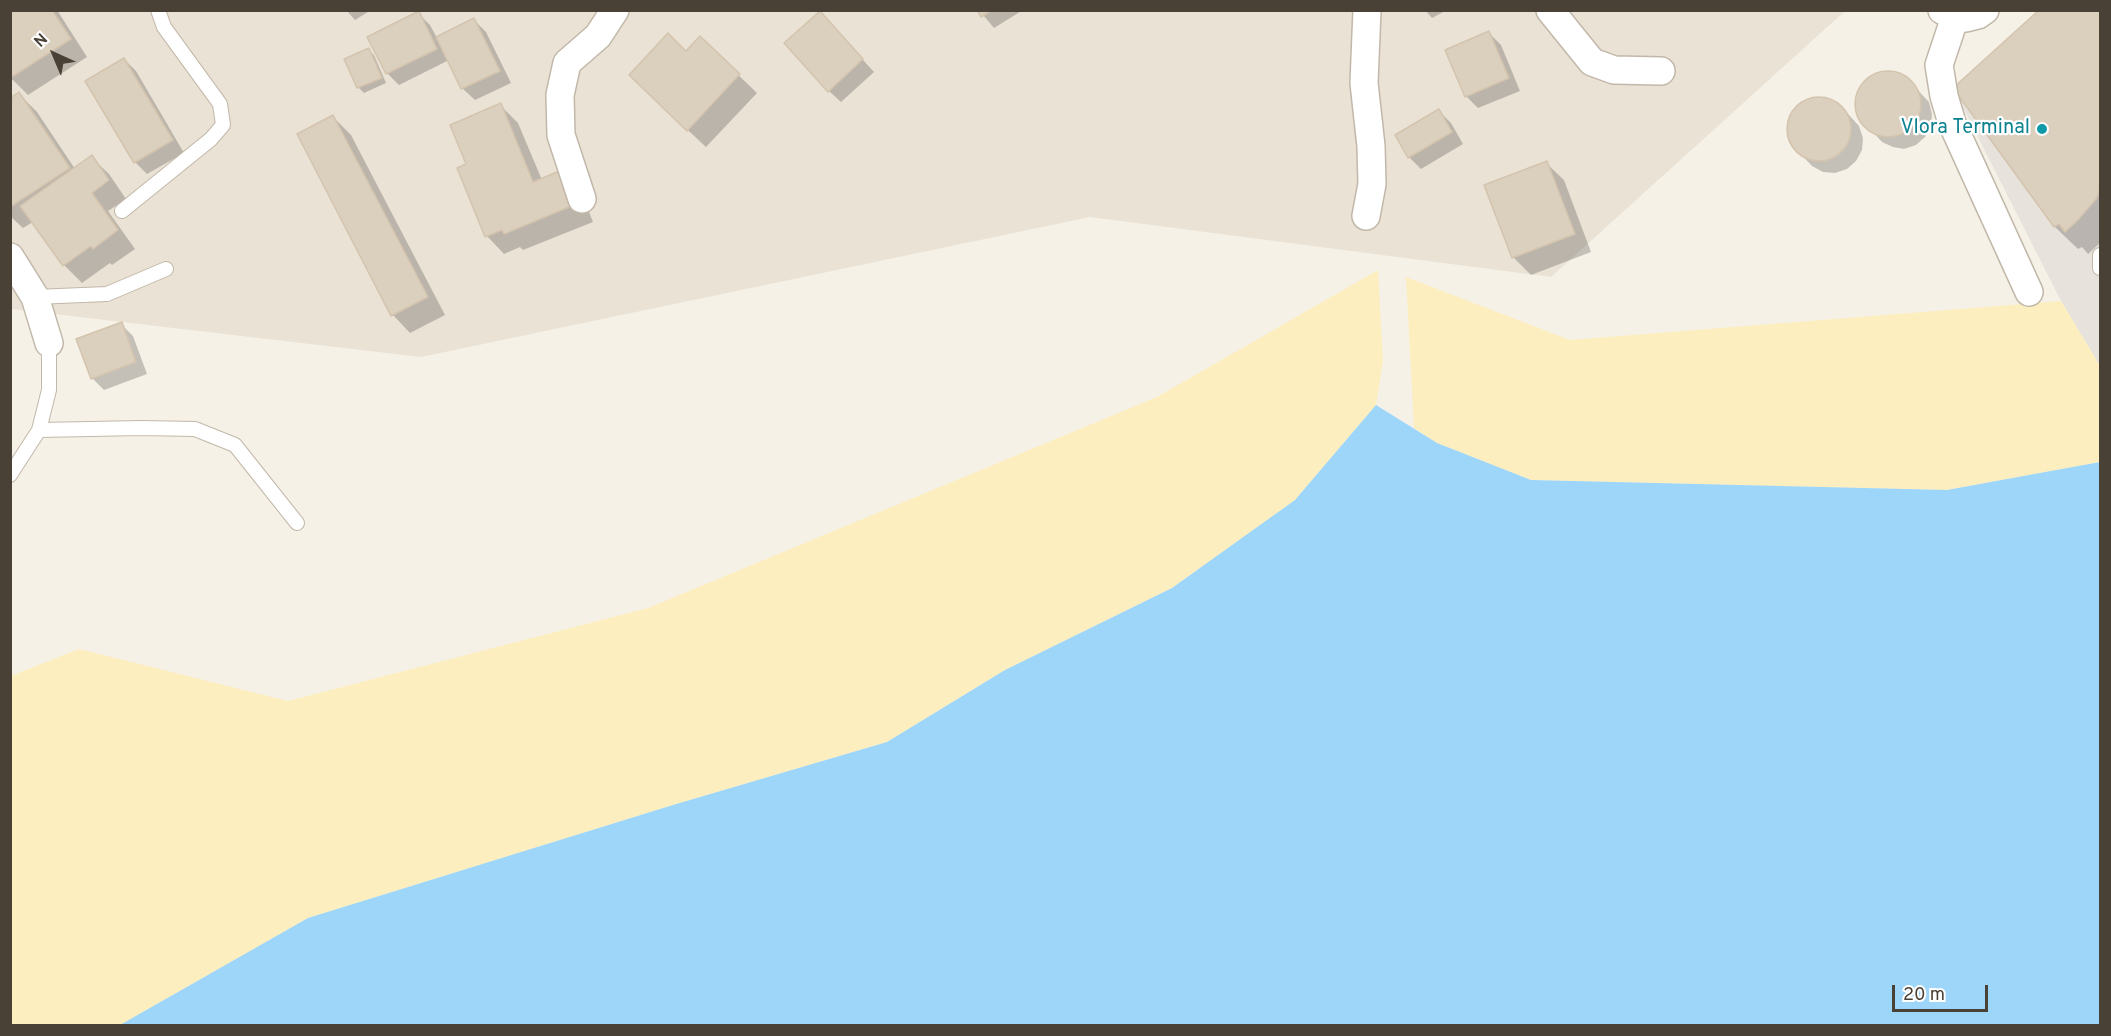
<!DOCTYPE html>
<html>
<head>
<meta charset="utf-8">
<style>
  body { margin:0 }
  #map { position:relative; width:2111px; height:1036px; overflow:hidden; background:#f5f1e7; font-family:Overpass,sans-serif }
  canvas { display:block }
  .frame { position:absolute; inset:0; border:12px solid #494135; pointer-events:none }
  .north { position:absolute; left:24px; top:24px; width:60px; height:60px; -webkit-text-stroke:4px #fff; paint-order:stroke; rotate:316deg; font-size:16px; font-weight:700; line-height:24px; text-align:center; color:#494135 }
  .north::after { content:''; display:block; margin:auto; width:21px; height:27px; background:#494135; clip-path:polygon(50% 0,100% 100%,50% 72%,0 100%) }
  .scale { position:absolute; left:1892px; top:985px; width:96px; height:27px; box-sizing:border-box; border:3px solid #494135; border-top:0; padding-left:8px; font-size:18px; line-height:21px; white-space:nowrap; color:#494135; -webkit-text-stroke:4px #fff; paint-order:stroke }
</style>
</head>
<body>
<div id="map">
<canvas width="2111" height="1036"></canvas>
<div class="frame"></div>
<div class="north">N</div>
<div class="scale">20 m</div>
</div>
<script>
const context = document.querySelector('canvas').getContext('2d');
context.lineJoin = 'round';
function fillPath(path, color) {
  context.fillStyle = color;
  context.fill(path, 'evenodd');
}
function shape(rows) {
  const path = new Path2D();
  for (const r of rows) {
    if (r.length === 3) {
      path.moveTo(r[0] + r[2], r[1]);
      path.arc(r[0], r[1], r[2], 0, 2 * Math.PI);
      continue;
    }
    path.moveTo(r[0], r[1]);
    for (let i = 2; i < r.length; i += 2) path.lineTo(r[i], r[i + 1]);
  }
  return path;
}
function stroke(path, color, width, dash) {
  context.strokeStyle = color;
  context.lineWidth = width;
  context.lineCap = dash ? 'butt' : 'round';
  context.setLineDash(dash || []);
  context.stroke(path);
}
function write(font, color, halo, rows, align = 'center') {
  context.font = font + ' Overpass,sans-serif';
  context.lineWidth = 4.5;
  context.setLineDash([]);
  context.textBaseline = 'middle';
  context.strokeStyle = halo;
  context.fillStyle = color;
  for (const [text, x, y, turn = 0] of rows) {
    context.save();
    context.translate(x, y);
    context.rotate((+turn || 0) * Math.PI / 180);
    context.textAlign = isNaN(turn) ? turn : align;
    if (halo) context.strokeText(text, 0, 0);
    context.fillText(text, 0, 0);
    context.restore();
  }
}
const residential = shape([
  [11,11,1845,11,1551,277,1090,217,421,357,11,309]
]);
const industrial = shape([
  [2039,11,2100,11,2100,366,2061,301,1953,88]
]);
const sand = shape([
  [1378,270,1383,361,1376,405,1295,500,1172,588,1005,670,887,742,673,805,308,918,120,1025,11,1026,11,676,79,649,288,701,648,608,1157,397],
  [1406,277,1570,340,2061,301,2100,366,2100,462,1947,490,1531,480,1437,443,1414,428]
]);
const water = shape([
  [1376,405,1437,443,1531,480,1947,490,2100,462,2100,1025,120,1025,308,918,673,805,887,742,1005,670,1172,588,1295,500]
]);
const shadow = shape([
  [10,10,57,10,87,57,28,95,13,80,10,81],
  [346,10,371,10,355,20],
  [979,10,1023,10,994,28],
  [1425,10,1447,10,1432,18],
  [2041,10,2100,10,2100,243,2088,254,2082,247,2078,249,2055,227],
  [418,13,430,25,437,38,474,20,486,32,511,83,475,100,463,89,449,60,399,85,387,73],
  [831,25,874,72,841,102,829,91],
  [1489,33,1501,45,1520,91,1478,108,1466,96,1447,51],
  [700,38,757,93,706,147,648,93],
  [368,50,374,55,386,83,364,93,358,87],
  [124,59,136,71,184,153,147,174,135,162,87,82],
  [1885,73,1897,74,1908,80,1929,102,1932,114,1931,126,1925,137,1916,145,1904,149,1893,147,1882,142,1861,119,1857,108,1858,96,1864,85,1874,77],
  [19,94,37,112,75,169,91,157,109,174,126,199,108,211,135,249,112,265,110,263,82,283,64,265,33,222,23,228,10,216,10,100],
  [1816,97,1828,99,1839,104,1859,126,1863,138,1862,150,1856,161,1847,169,1835,173,1823,172,1812,166,1791,144,1788,132,1789,120,1794,109,1804,101],
  [500,105,518,123,542,180,580,189,593,222,523,250,520,247,504,254,487,236,468,165],
  [1439,111,1451,123,1463,144,1421,169,1409,157],
  [333,117,351,135,445,315,410,333,393,315,299,135],
  [1546,163,1564,180,1591,252,1531,275,1513,257],
  [121,324,133,336,147,374,104,390,92,378]
]);
const building = shape([
  [10,10,52,10,71,39,10,78,10,10],
  [977,10,992,10,981,17,977,10],
  [2039,10,2100,10,2100,188,2097,198,2078,220,2065,232,2059,224,2054,227,1953,88,2039,10],
  [419,11,437,49,386,74,367,37,419,11],
  [820,11,863,59,828,92,784,43,820,11],
  [474,18,500,71,461,89,436,37,474,18],
  [1489,31,1509,78,1465,97,1445,50,1489,31],
  [668,33,686,51,700,36,740,74,687,131,629,75,668,33],
  [369,48,382,78,357,88,344,59,369,48],
  [124,58,173,140,134,163,85,81,124,58],
  [1888,104,33],
  [19,92,70,168,10,207,10,98,19,92],
  [1819,129,32],
  [501,103,533,182,562,170,576,204,504,234,502,230,485,237,457,168,466,164,450,125,501,103],
  [1439,109,1452,132,1408,158,1395,135,1439,109],
  [333,115,428,297,391,316,297,134,333,115],
  [92,155,109,180,92,193,118,230,93,249,91,246,63,266,20,206,92,155],
  [1547,161,1575,234,1512,258,1484,185,1547,161],
  [122,322,136,362,91,379,76,339,122,322]
]);
const service = shape([
  [122,211,211,139,223,125,220,104,164,27,158,10],
  [2100,255,2100,268],
  [35,297,107,294,166,269],
  [39,430,141,428,195,429,235,445,297,523],
  [10,475,39,430,49,390,49,343]
]);
const minor = shape([
  [1550,10,1592,62,1614,70,1661,71],
  [1942,10,1955,17,1966,18,1978,15,1985,10],
  [1955,17,1939,65,1944,96,1952,123,2029,292],
  [582,199,561,135,560,95,567,63,598,36,615,10],
  [1366,216,1372,184,1371,146,1364,83,1367,10],
  [10,257,35,297,49,343]
]);
const markers = [
  [2042,129,6,"#0f9aa8"]
];
const cultureNames = [
  ["Vlora Terminal",2030,129]
];
fillPath(residential, '#eae2d5');
fillPath(industrial, '#e8e2dc');
fillPath(sand, '#fdeebf');
fillPath(water, '#9dd6f8');
fillPath(shadow, '#0003');
fillPath(building, '#dbcfbe');
stroke(building, '#d4c4ae', 1.5);
stroke(service, '#c2b8a9', 16);
stroke(minor, '#c2b8a9', 30);
stroke(service, '#fff', 14);
stroke(minor, '#fff', 27);
for (const [x, y, r, color] of markers) {
  const dot = new Path2D();
  dot.arc(x, y, r, 0, 2 * Math.PI);
  context.fillStyle = color;
  context.fill(dot);
  stroke(dot, '#fff', 2);
}
write('20px', '#0d838f', '#fff', cultureNames, 'right');
</script>
</body>
</html>
